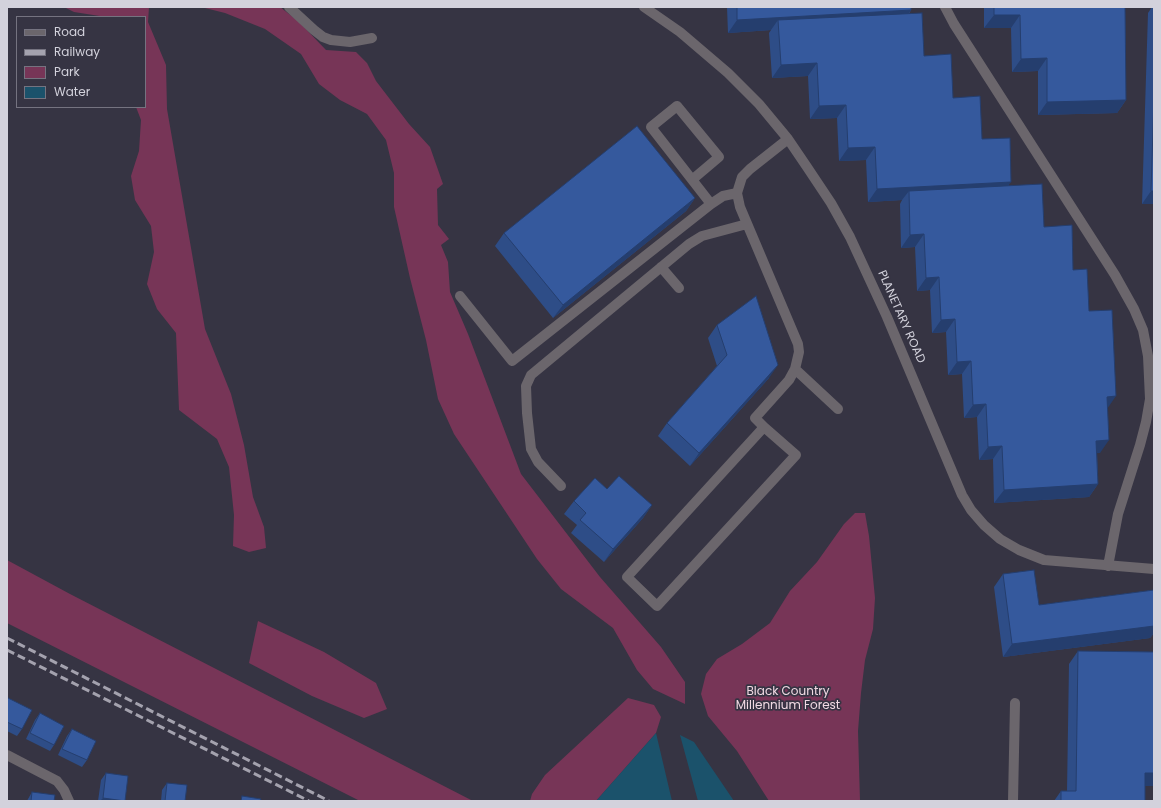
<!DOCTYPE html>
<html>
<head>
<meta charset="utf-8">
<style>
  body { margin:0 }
  #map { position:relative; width:1161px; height:808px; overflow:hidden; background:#363443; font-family:Poppins,sans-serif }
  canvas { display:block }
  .frame { position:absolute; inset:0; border:8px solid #d3d2dc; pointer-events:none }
  .legend { position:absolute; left:16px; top:16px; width:130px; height:92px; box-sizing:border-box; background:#363443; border:1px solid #757380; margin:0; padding:5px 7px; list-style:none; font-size:12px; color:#d3d2dc }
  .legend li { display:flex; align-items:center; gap:8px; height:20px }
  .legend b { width:20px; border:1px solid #757380 }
</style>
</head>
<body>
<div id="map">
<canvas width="1161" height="808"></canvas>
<div class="frame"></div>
<ul class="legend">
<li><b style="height:5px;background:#6b666c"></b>Road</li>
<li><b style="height:5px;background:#a4a2ae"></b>Railway</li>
<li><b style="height:11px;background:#773557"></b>Park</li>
<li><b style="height:11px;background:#1b526b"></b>Water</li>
</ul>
</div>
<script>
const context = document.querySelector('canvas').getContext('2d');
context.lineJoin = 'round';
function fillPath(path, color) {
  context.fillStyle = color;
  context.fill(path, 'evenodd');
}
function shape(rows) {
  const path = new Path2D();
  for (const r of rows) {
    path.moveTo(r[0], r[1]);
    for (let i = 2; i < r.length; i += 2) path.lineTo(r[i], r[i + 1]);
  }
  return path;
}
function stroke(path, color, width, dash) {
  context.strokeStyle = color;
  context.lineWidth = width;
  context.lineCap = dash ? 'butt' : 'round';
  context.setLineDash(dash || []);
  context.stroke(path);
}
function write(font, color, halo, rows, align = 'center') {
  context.font = font + ' Poppins,sans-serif';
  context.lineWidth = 3.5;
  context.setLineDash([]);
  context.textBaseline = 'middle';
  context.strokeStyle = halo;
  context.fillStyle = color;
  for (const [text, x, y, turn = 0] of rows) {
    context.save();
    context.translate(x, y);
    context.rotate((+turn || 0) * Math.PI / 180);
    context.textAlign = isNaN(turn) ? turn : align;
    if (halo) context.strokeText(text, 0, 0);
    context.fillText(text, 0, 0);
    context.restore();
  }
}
const green = shape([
  [64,7,149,7,148,22,166,65,167,109,205,329,231,394,244,445,253,497,264,527,266,548,249,552,233,546,234,515,229,467,217,439,179,410,176,333,157,309,147,284,154,252,151,226,135,200,131,176,139,151,141,120,136,107,145,107,145,17,106,17,74,12],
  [201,7,280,7,298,21,326,50,356,52,367,63,376,81,409,124,430,147,443,184,437,189,438,225,449,239,441,245,448,262,450,292,468,334,521,474,600,577,661,647,685,682,685,704,653,689,637,670,613,628,561,589,537,559,454,434,438,399,426,340,410,278,394,207,394,173,386,140,367,114,340,100,319,84,301,54,265,29,225,13],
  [855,513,865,513,869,536,875,598,873,629,865,660,861,693,858,731,860,801,769,801,737,751,708,716,701,694,706,674,717,659,742,644,770,623,790,591,817,562,844,524],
  [7,560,70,594,473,801,360,801,7,623],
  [258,621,324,652,376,683,387,709,364,718,312,696,249,663],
  [628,698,654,705,661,717,656,733,596,801,530,801,532,794,545,775]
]);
const water = shape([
  [656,733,672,801,596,801],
  [680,735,694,742,734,801,698,801]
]);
const minor = shape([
  [289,7,314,30,323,37,331,40,350,42,372,38],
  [644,7,680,32,728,73,759,104,788,139,807,167,831,203,850,237,887,317,962,495,971,510,984,525,1000,539,1019,550,1044,560,1154,569],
  [945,7,954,24,1115,275,1134,309,1143,330,1148,356,1150,399,1146,422,1140,445,1118,514,1108,566],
  [693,179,719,157,677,106,651,127,711,204],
  [661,267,679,288],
  [460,296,512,361,711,204,723,196,737,193],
  [795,369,838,409],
  [764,427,627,577,657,606,796,455,764,427,755,418,789,380,795,369,799,352,798,344,740,207,737,193,742,177,750,169,788,139],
  [561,486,538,462,531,449,527,413,526,386,531,375,689,244,702,236,747,224],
  [7,755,57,781,64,790,69,801],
  [1013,801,1015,703]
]);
const rail = shape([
  [7,638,329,801],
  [7,650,309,801]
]);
const wall = shape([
  [727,7,911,7,911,10,909,14,924,56,982,139,1009,186,1044,227,1073,270,1089,311,1107,409,1100,453,1097,453,1098,484,1089,497,994,503,993,459,979,460,977,417,964,418,962,374,948,375,946,332,932,333,930,290,917,291,915,247,901,248,900,204,902,200,868,202,866,160,839,161,837,118,810,119,808,76,772,78,769,33,771,30,728,33],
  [984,7,1125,7,1126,100,1117,113,1038,115,1038,71,1012,72,1011,28,984,28],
  [1152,7,1154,7,1154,204,1142,204,1148,13],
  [695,198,686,211,553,318,495,246,504,233],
  [717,325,769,378,690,466,658,436,667,423,717,366,708,338],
  [607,489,652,505,643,518,604,562,571,533,577,525,564,514,574,501],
  [1003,574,1039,605,1154,590,1154,633,1150,638,1003,657,994,587],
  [1078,651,1154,652,1154,786,1145,786,1145,801,1054,801,1061,791,1067,791,1069,664],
  [7,699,22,729,17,736,7,731],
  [40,713,54,745,50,751,26,739,35,720],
  [72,729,87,760,82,767,58,755,67,736],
  [106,773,125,801,98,801,101,780],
  [167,783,185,801,161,801,162,790],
  [32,792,54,801,27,801,28,799]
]);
const shadedWall = shape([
  [911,10,902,23,778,20,771,30,728,33,737,20],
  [994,15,1020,15,1011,28,984,28],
  [1047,58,1038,71,1012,72,1021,59],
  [817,63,808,76,772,78,781,65],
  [1126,100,1117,113,1038,115,1047,102],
  [846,105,837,118,810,119,819,106],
  [875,147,866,160,839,161,848,148],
  [1011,182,1002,195,909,191,902,200,868,202,877,189],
  [1151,191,1154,191,1154,204,1142,204],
  [695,198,686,211,553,318,563,305],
  [924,234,915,247,901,248,910,235],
  [939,277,930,290,917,291,926,278],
  [955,319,946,332,932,333,941,320],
  [971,361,962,374,948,375,957,362],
  [778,365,769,378,690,466,699,453],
  [1116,396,1107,409,1107,397],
  [986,404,977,417,964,418,973,405],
  [1109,440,1100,453,1087,454,1096,441],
  [1002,446,993,459,979,460,988,447],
  [1098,484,1089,497,994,503,1004,490],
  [652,505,643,518,604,562,613,549],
  [1154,626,1154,633,1150,638,1003,657,1012,644],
  [1145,773,1154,773,1154,786,1136,786],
  [103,798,125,801,100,801]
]);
const building = shape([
  [737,7,911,7,911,10,737,20,737,7],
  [994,7,1125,7,1126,100,1047,102,1047,58,1021,59,1020,15,994,15,994,7],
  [922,13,924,56,951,54,953,98,980,96,982,139,1010,138,1011,182,877,189,875,147,848,148,846,105,819,106,817,63,781,65,778,20,922,13],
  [1154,98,1154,191,1151,191,1154,98],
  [637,126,695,198,563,305,504,233,637,126],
  [1042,184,1044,227,1072,225,1073,270,1087,269,1089,311,1112,310,1116,396,1107,397,1109,440,1096,441,1098,484,1004,490,1002,446,988,447,986,404,973,405,971,361,957,362,955,319,941,320,939,277,926,278,924,234,910,235,909,191,1042,184],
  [756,296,778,365,699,453,667,423,727,355,717,325,756,296],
  [619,476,652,505,613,549,580,520,586,513,574,501,595,478,607,489,619,476],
  [1034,570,1039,605,1154,590,1154,626,1012,644,1003,574,1034,570],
  [1078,651,1154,652,1154,773,1145,773,1145,801,1061,801,1061,791,1076,791,1078,651],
  [8,698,32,710,22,729,7,722,7,699,8,698],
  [40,713,64,726,54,745,30,733,40,713],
  [72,729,96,741,87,760,62,749,72,729],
  [106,773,128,776,125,801,103,798,106,773],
  [167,783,187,785,185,801,165,801,167,783],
  [32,792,55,795,54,801,31,801,32,792],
  [242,796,261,799,260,801,241,801,242,796]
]);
const streetNames = [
  ["PLANETARY ROAD",901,317,66]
];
const parkNames = [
  ["Black Country",788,692],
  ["Millennium Forest",788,706]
];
fillPath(green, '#773557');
fillPath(water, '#1b526b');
stroke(minor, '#6b666c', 10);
stroke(rail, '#a4a2ae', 3, [8, 4]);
fillPath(wall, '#2e4d87');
fillPath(shadedWall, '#253e6e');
fillPath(building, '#35599d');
stroke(building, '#253e6e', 1);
write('12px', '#d3d2dc', '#363443', streetNames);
write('12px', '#f1d9e3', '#363443', parkNames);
</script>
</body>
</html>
